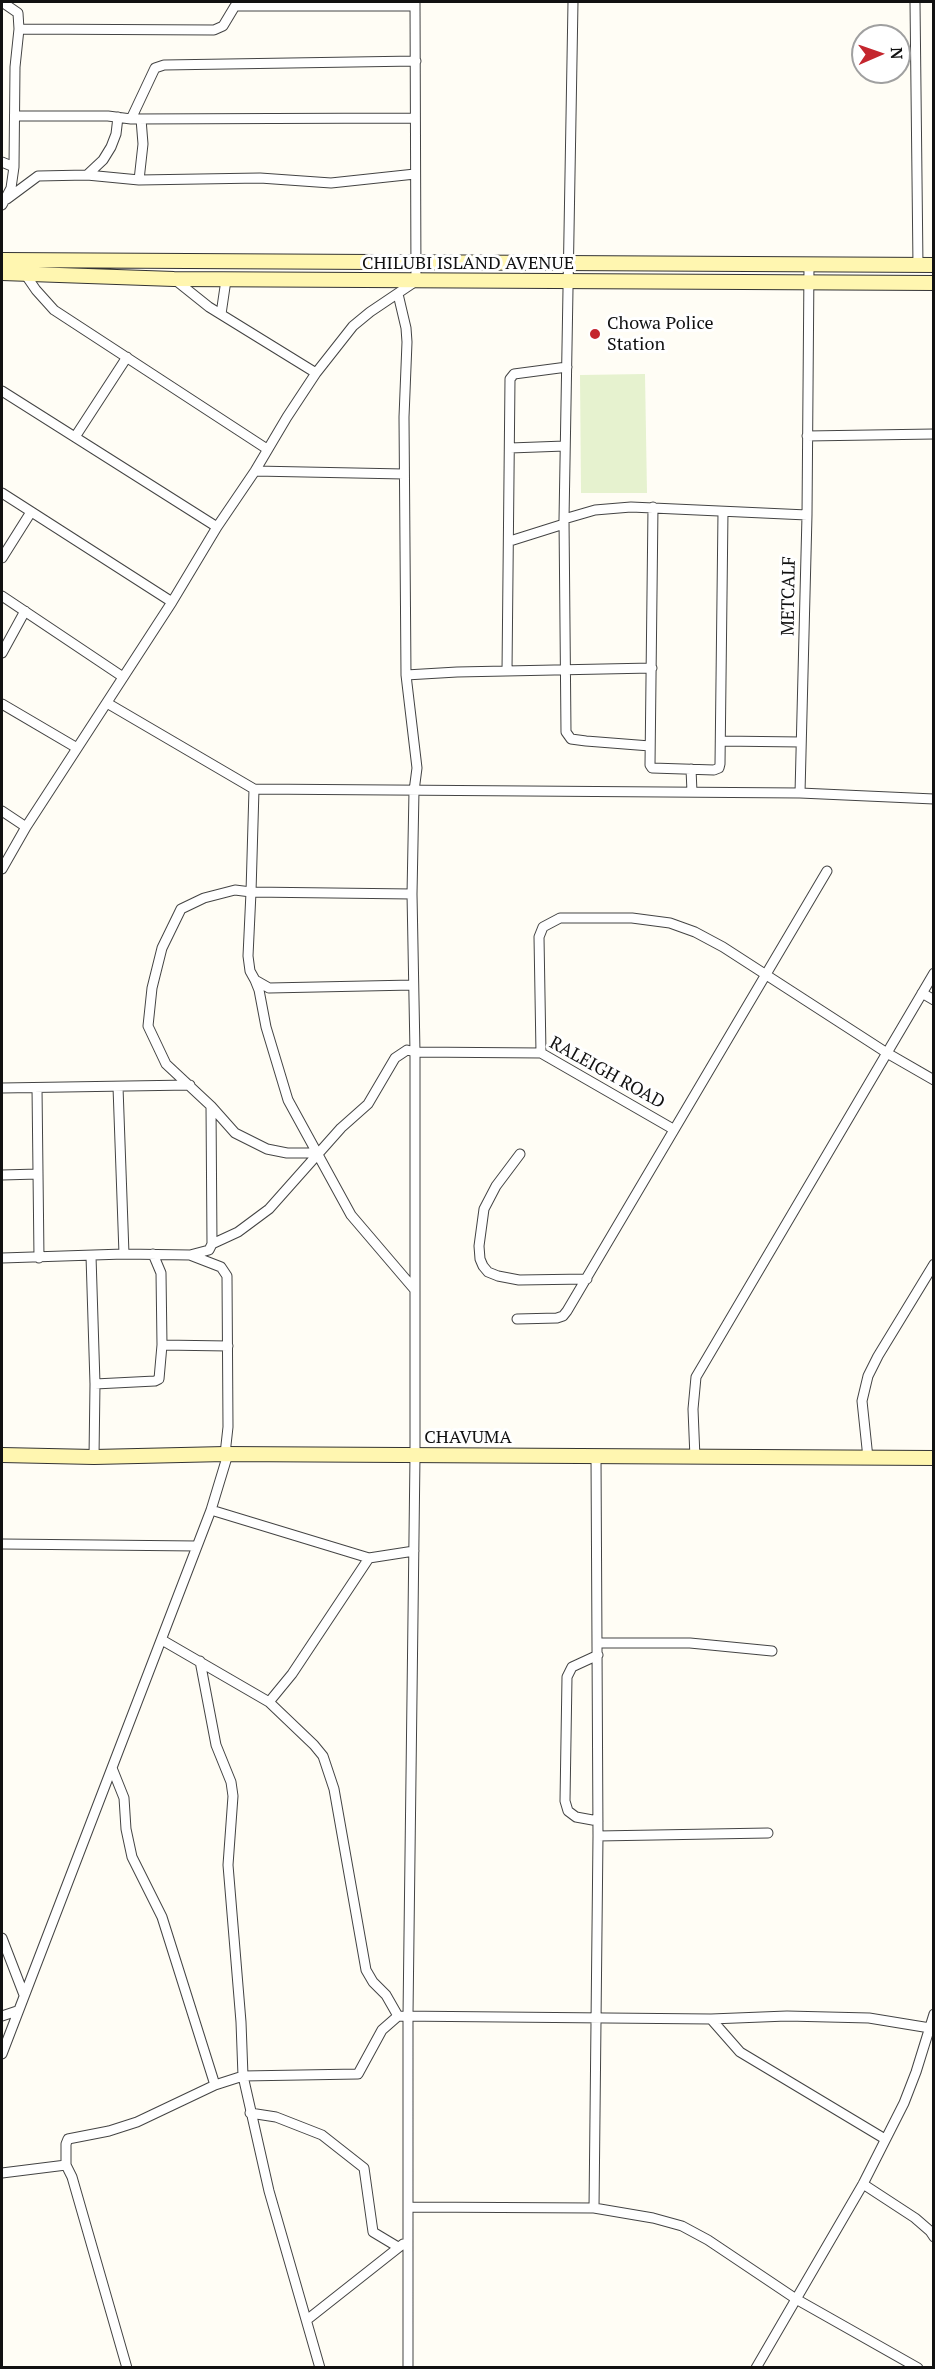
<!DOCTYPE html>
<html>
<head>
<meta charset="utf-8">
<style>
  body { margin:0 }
  #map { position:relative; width:935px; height:2369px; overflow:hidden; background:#fffdf5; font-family:"PT Serif",serif }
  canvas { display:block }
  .frame { position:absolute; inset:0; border:3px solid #111; pointer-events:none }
  .north { position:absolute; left:851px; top:24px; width:60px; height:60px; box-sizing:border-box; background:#fff; border:2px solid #a0a0a0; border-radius:50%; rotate:88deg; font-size:16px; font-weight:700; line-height:24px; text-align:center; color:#111 }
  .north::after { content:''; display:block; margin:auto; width:21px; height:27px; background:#c4262e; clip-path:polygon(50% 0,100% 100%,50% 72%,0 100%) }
</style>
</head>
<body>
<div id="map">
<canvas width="935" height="2369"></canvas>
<div class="frame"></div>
<div class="north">N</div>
</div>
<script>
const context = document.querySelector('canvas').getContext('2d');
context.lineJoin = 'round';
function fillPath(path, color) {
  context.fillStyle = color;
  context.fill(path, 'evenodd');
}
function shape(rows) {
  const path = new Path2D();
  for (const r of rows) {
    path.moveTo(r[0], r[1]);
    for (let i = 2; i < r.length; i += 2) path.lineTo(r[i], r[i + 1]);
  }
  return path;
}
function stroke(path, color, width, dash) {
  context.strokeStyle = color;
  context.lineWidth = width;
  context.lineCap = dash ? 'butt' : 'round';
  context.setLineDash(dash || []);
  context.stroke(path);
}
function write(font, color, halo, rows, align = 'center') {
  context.font = font + ' "PT Serif",serif';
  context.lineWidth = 6;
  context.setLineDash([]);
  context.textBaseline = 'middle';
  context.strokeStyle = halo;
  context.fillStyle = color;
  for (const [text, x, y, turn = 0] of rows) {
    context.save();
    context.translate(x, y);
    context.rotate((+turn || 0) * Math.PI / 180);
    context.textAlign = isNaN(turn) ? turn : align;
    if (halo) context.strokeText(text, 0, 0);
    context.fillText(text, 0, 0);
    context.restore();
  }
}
const pitch = shape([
  [645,374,647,493,581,493,580,375]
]);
const street = shape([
  [2,2,18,13,19,29,15,67,14,167,11,188,2,205],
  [573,2,564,519,566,732,571,739,586,741,650,746],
  [915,2,918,266],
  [19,29,214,30,223,26,235,6,415,6],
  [16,116,108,116,131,119,415,118],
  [131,119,155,68,164,65,416,61],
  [2,162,14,167],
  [87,175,139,180,260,178,331,183,415,174],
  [139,180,143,144,141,119],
  [7,199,38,176,87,175,103,160,111,147,116,134,118,117],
  [25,274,36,290,54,310,267,449],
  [174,279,209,307,316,373],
  [398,294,406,328,407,342,404,417,406,675,417,768,414,791,412,894,415,1052,541,1053,673,1129],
  [221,314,226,280],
  [2,391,217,527],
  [807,436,934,434],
  [75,437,127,357],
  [510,448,565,446],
  [255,471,404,474],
  [2,493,172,602],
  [653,507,650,765,652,768,714,770,719,768,720,764,723,512],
  [564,519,595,510,631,507,807,515],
  [510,541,564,524],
  [2,558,31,512],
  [2,596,123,677],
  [2,653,25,611],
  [507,671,510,379,514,374,567,367],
  [406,675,457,672,652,668],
  [107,703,254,789,800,793,934,799],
  [2,704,77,748],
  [721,741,801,742],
  [691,769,692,792],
  [254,789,251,892,412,894],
  [800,793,807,515,809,266],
  [2,811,26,827],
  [2,869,26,827,172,602,217,527,255,471,287,417,316,373,353,326,370,312,416,281,415,2],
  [255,980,259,990,266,1027,288,1100,351,1215,415,1290],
  [922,993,934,1000],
  [541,1053,539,937,543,927,560,918,632,918,670,923,695,932,723,947,887,1053,934,1080],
  [118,1087,124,1254],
  [2,1088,190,1085],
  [37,1088,39,1258],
  [317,1153,287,1153,267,1149,235,1133,211,1106,166,1064,148,1026,152,988,162,948,181,909,204,898,235,890,251,892,248,956,250,971,255,980,269,988,413,985],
  [520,1154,496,1186,484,1209,479,1246,480,1259,483,1266,488,1272,498,1276,519,1280,587,1279],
  [2,1175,38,1174],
  [212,1244,238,1232,269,1209,341,1128,368,1104,395,1058,407,1050,415,1052,415,1456,408,2015,408,2368],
  [190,1255,221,1267,227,1276,228,1427,225,1454],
  [91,1256,95,1384,94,1457],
  [2,1258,124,1254,190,1255,209,1250,212,1244,211,1106],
  [517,1319,557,1318,563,1316,567,1311,827,871],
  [162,1345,228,1346],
  [95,1384,155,1381,159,1379,162,1345,161,1273,153,1254],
  [695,1458,693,1409,696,1377,934,973],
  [868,1458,862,1401,868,1376,878,1356,934,1264],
  [211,1510,369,1558,414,1551],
  [2,1544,197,1546],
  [162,1640,269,1702,314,1745,323,1756,334,1789,366,1970,373,1982,386,1995,398,2016],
  [598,1643,690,1643,772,1651],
  [598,1655,572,1667,567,1677,565,1801,568,1811,576,1817,598,1821],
  [200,1661,216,1745,231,1782,233,1796,228,1865,241,2022,243,2076,269,2191,320,2368],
  [269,1702,292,1674,369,1558],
  [112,1768,124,1798,126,1829,132,1857,162,1917,215,2085],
  [598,1836,768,1833],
  [2,1938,24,1995],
  [2,2016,17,2011],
  [711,2019,740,2052,885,2139],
  [2,2054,211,1510,228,1454],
  [250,2113,276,2117,322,2135,364,2168,373,2232,398,2247],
  [2,2173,66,2165],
  [863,2184,915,2218,930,2231,934,2237],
  [409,2207,594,2208,653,2218,682,2226,708,2240,796,2299,918,2368],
  [594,2208,598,1836,596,1457],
  [308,2319,403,2244],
  [127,2368,72,2177,66,2165,66,2144,68,2139,109,2131,137,2122,215,2085,243,2076,358,2074,382,2030,398,2016,711,2019,787,2016,869,2018,930,2028],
  [756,2368,863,2184,904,2103,916,2072,934,2014]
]);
const secondary = shape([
  [2,260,934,265],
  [2,273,174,279,934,283],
  [2,1455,94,1457,225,1454,934,1458]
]);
const markers = [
  [595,334,6,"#c4262e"]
];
const streetNames = [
  ["CHILUBI ISLAND AVENUE",468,264],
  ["METCALF",789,596,-89],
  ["RALEIGH ROAD",607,1073,29],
  ["CHAVUMA",468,1438]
];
const poiNames = [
  ["Chowa Police",607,324],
  ["Station",607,345]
];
fillPath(pitch, '#e6f2cf');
stroke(street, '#444', 11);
stroke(secondary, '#333', 16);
stroke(street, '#fff', 9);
stroke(secondary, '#fff6b0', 14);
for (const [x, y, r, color] of markers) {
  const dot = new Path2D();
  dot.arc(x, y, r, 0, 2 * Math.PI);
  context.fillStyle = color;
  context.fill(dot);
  stroke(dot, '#fff', 2);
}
write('18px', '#111', '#fff', streetNames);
write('18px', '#111', '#fff', poiNames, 'left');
</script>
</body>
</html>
